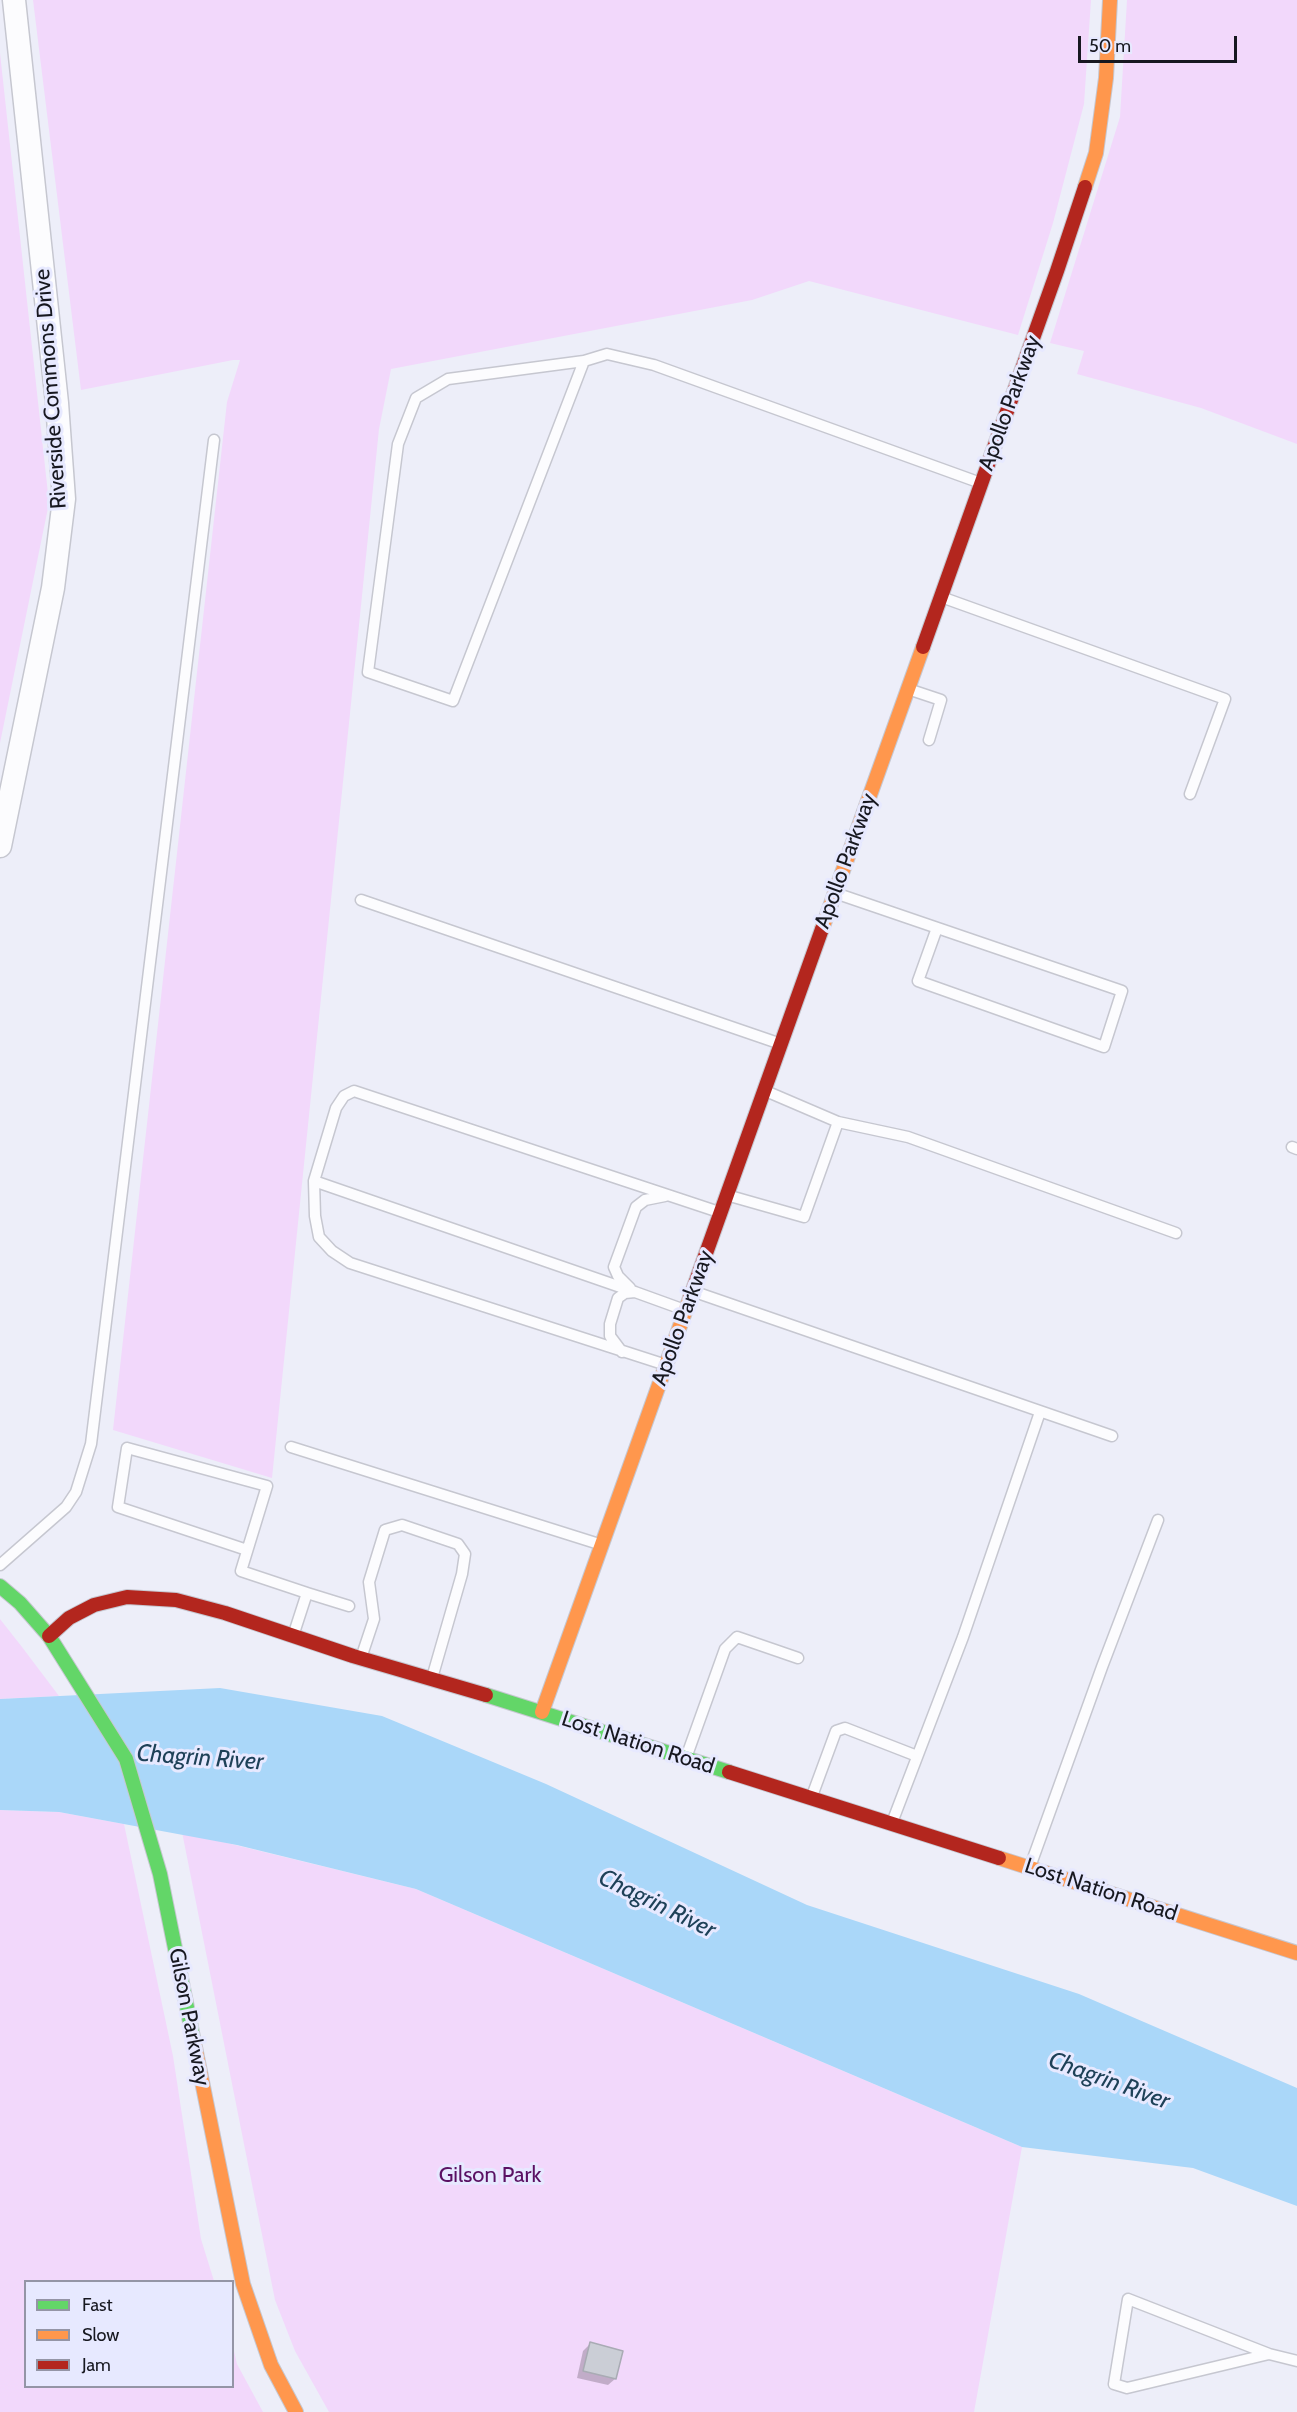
<!DOCTYPE html>
<html>
<head>
<meta charset="utf-8">
<style>
  body { margin:0 }
  #map { position:relative; width:1297px; height:2412px; overflow:hidden; background:#edeef9; font-family:Cabin,sans-serif }
  canvas { display:block }
  .legend { position:absolute; left:24px; top:2280px; width:210px; height:108px; box-sizing:border-box; background:#e7e9ff; border:2px solid #9495a6; margin:0; padding:8px 10px; list-style:none; font-size:18px; color:#171820 }
  .legend li { display:flex; align-items:center; gap:12px; height:30px }
  .legend b { width:30px; border:2px solid #9495a6 }
  .scale { position:absolute; left:1078px; top:36px; width:159px; height:27px; box-sizing:border-box; border:3px solid #171820; border-top:0; padding-left:8px; font-size:18px; line-height:21px; white-space:nowrap; color:#171820; -webkit-text-stroke:4px #e7e9ff; paint-order:stroke }
</style>
</head>
<body>
<div id="map">
<canvas width="1297" height="2412"></canvas>
<ul class="legend">
<li><b style="height:8px;background:#63d668"></b>Fast</li>
<li><b style="height:8px;background:#ff974d"></b>Slow</li>
<li><b style="height:8px;background:#b3261e"></b>Jam</li>
</ul>
<div class="scale">50 m</div>
</div>
<script>
const context = document.querySelector('canvas').getContext('2d');
context.lineJoin = 'round';
function fillPath(path, color) {
  context.fillStyle = color;
  context.fill(path, 'evenodd');
}
function shape(rows) {
  const path = new Path2D();
  for (const r of rows) {
    path.moveTo(r[0], r[1]);
    for (let i = 2; i < r.length; i += 2) path.lineTo(r[i], r[i + 1]);
  }
  return path;
}
function stroke(path, color, width, dash) {
  context.strokeStyle = color;
  context.lineWidth = width;
  context.lineCap = dash ? 'butt' : 'round';
  context.setLineDash(dash || []);
  context.stroke(path);
}
function write(font, color, halo, rows, align = 'center') {
  context.font = font + ' Cabin,sans-serif';
  context.lineWidth = 6;
  context.setLineDash([]);
  context.textBaseline = 'middle';
  context.strokeStyle = halo;
  context.fillStyle = color;
  for (const [text, x, y, turn = 0] of rows) {
    context.save();
    context.translate(x, y);
    context.rotate((+turn || 0) * Math.PI / 180);
    context.textAlign = isNaN(turn) ? turn : align;
    if (halo) context.strokeText(text, 0, 0);
    context.fillText(text, 0, 0);
    context.restore();
  }
}
const green = shape([
  [33,0,1091,0,1084,104,1053,223,1018,335,809,281,752,300,391,369,379,429,272,1478,113,1430,227,402,240,360,233,360,81,390],
  [1127,0,1297,0,1297,444,1201,408,1077,374,1084,351,1050,343,1120,117],
  [0,53,49,503,0,743],
  [0,1619,22,1647,59,1696,0,1699],
  [0,1810,59,1812,124,1824,173,2056,201,2239,214,2281,26,2282,26,2386,232,2386,233,2347,237,2364,263,2412,0,2412],
  [182,1832,416,1889,1022,2147,974,2412,329,2412,295,2351,275,2300]
]);
const water = shape([
  [220,1688,382,1716,546,1784,807,1905,1079,1994,1297,2088,1297,2206,1193,2168,1022,2147,416,1889,237,1845,59,1812,0,1810,0,1699]
]);
const shadow = shape([
  [590,2344,615,2379,608,2385,577,2378,583,2351]
]);
const building = shape([
  [590,2342,623,2351,616,2379,583,2371,590,2342]
]);
const lane = shape([
  [584,361,448,379,416,398,398,444,368,672,453,701,584,361,607,354,654,365,978,482],
  [944,598,1225,699,1190,794],
  [911,690,941,700,929,740],
  [838,894,1122,991,1104,1047,918,981,937,928],
  [361,900,778,1043],
  [838,1122,908,1137,1176,1233],
  [1292,1147,1297,1149],
  [314,1181,635,1292],
  [730,1196,804,1217,838,1122,768,1092],
  [630,1288,618,1276,614,1267,636,1207,645,1200,665,1196],
  [695,1292,1112,1436],
  [622,1352,610,1336,610,1324,618,1298,625,1293,635,1292,682,1309],
  [663,1364,350,1263,332,1251,319,1237,315,1216,314,1181,336,1108,344,1096,354,1091,719,1212],
  [291,1447,599,1544],
  [247,1550,118,1507,127,1448,267,1486,241,1571,307,1593,294,1633],
  [0,1565,66,1507,76,1492,91,1444,214,440],
  [307,1593,349,1606],
  [362,1655,374,1619,369,1582,385,1530,402,1525,458,1544,465,1554,462,1574,432,1678],
  [687,1755,725,1649,737,1637,798,1658],
  [812,1796,836,1731,845,1728,917,1756],
  [893,1820,963,1637,1040,1412],
  [1031,1864,1102,1667,1158,1520],
  [1269,2354,1127,2388,1114,2384,1128,2299,1269,2354,1297,2361]
]);
const street = shape([
  [0,846,53,588,64,499,57,403,14,0]
]);
const fast = shape([
  [0,1586,20,1603,49,1636,126,1759,160,1874,194,2042],
  [486,1695,729,1772]
]);
const slow = shape([
  [1085,187,1096,153,1106,78,1110,0],
  [822,929,923,647],
  [542,1712,690,1298],
  [999,1858,1297,1953],
  [194,2042,243,2284,271,2365,296,2412]
]);
const jam = shape([
  [923,647,1057,271,1085,187],
  [690,1298,822,929],
  [49,1636,69,1618,94,1605,127,1597,176,1600,225,1613,353,1656,486,1695],
  [729,1772,999,1858]
]);
const streetNames = [
  ["Riverside Commons Drive",51,389,-94],
  ["Apollo Parkway",1010,403,-70],
  ["Apollo Parkway",846,861,-70],
  ["Apollo Parkway",683,1318,-70],
  ["Lost Nation Road",638,1743,18],
  ["Lost Nation Road",1101,1890,18],
  ["Gilson Parkway",189,2017,79]
];
const parkNames = [
  ["Gilson Park",490,2176]
];
const waterNames = [
  ["Chagrin River",200,1758,4],
  ["Chagrin River",657,1904,26],
  ["Chagrin River",1109,2081,20]
];
fillPath(green, '#f2d8fb');
fillPath(water, '#aad7f9');
fillPath(shadow, '#0003');
fillPath(building, '#cbced6');
stroke(building, '#a9abb4', 1.5);
stroke(lane, '#c6c7d0', 13);
stroke(street, '#c6c7d0', 25);
stroke(fast, '#c6c7d0', 16);
stroke(slow, '#c6c7d0', 16);
stroke(jam, '#c6c7d0', 16);
stroke(lane, '#fcfcfe', 10);
stroke(street, '#fcfcfe', 22);
stroke(fast, '#63d668', 14);
stroke(slow, '#ff974d', 14);
stroke(jam, '#b3261e', 14);
write('22px', '#171820', '#e7e9ff', streetNames);
write('22px', '#5a1163', '#e7e9ff', parkNames);
write('italic 24px', '#1e4158', '#e7e9ff', waterNames);
</script>
</body>
</html>
